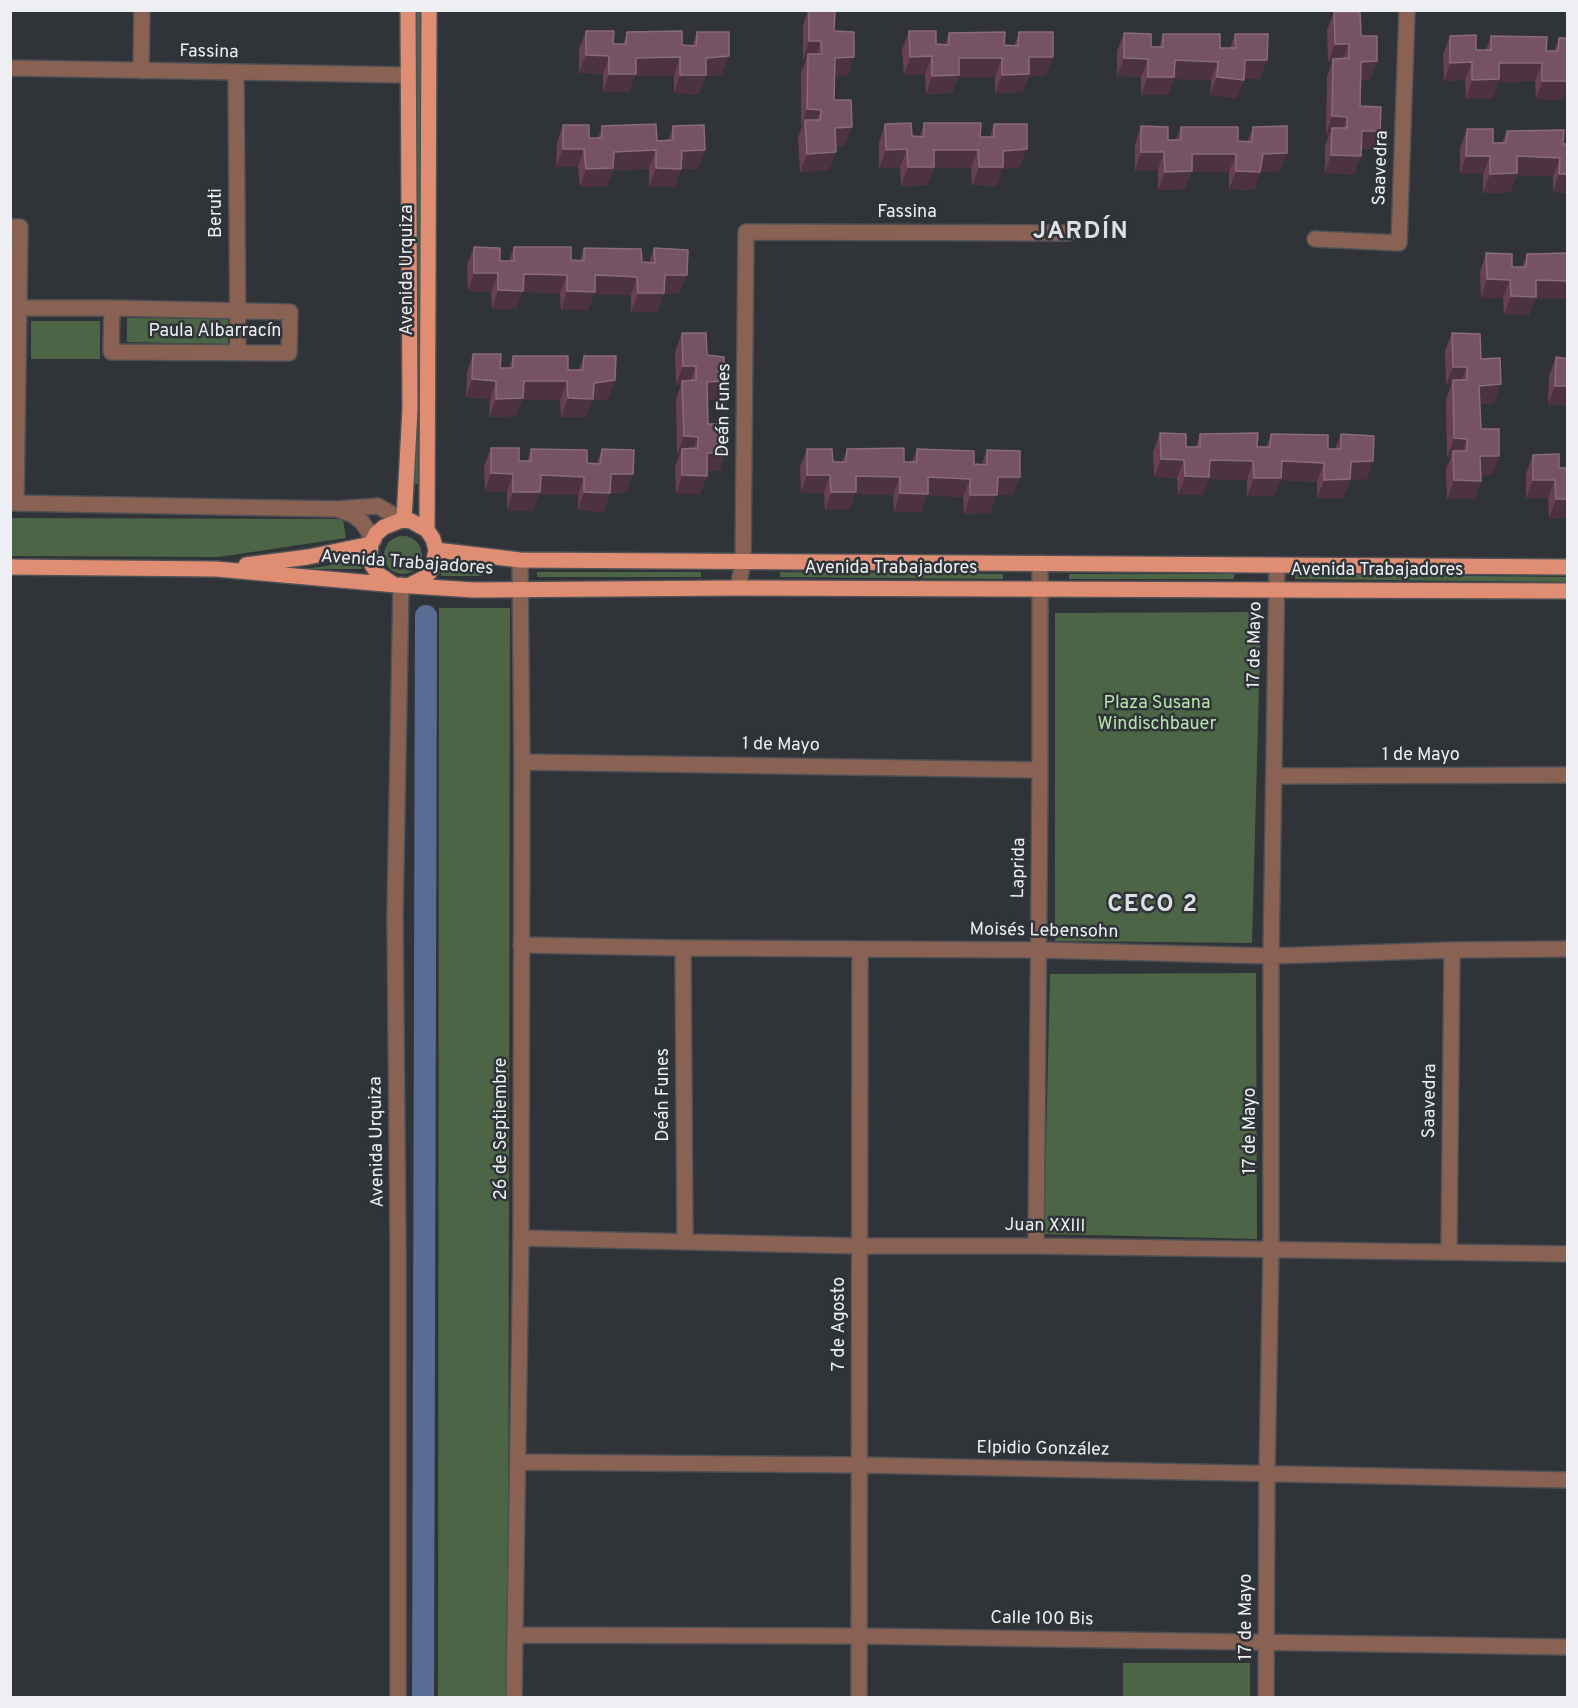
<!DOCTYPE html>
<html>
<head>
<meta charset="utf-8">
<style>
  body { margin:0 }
  #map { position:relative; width:1578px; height:1708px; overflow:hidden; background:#303337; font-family:Overpass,sans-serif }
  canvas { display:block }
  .frame { position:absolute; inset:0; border:12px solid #edeff2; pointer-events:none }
</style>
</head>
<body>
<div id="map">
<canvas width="1578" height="1708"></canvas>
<div class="frame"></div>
</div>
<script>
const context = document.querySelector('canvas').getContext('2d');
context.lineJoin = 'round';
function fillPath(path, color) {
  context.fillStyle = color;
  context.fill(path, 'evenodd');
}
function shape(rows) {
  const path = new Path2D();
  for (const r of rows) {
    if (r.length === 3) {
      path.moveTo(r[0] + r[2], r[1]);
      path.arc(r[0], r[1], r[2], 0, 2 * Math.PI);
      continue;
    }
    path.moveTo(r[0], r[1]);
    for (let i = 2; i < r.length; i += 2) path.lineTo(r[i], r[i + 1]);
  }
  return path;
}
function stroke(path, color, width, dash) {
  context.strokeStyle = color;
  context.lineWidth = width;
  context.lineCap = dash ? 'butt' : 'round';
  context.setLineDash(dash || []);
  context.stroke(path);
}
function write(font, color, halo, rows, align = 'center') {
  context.font = font + ' Overpass,sans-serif';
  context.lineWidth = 5;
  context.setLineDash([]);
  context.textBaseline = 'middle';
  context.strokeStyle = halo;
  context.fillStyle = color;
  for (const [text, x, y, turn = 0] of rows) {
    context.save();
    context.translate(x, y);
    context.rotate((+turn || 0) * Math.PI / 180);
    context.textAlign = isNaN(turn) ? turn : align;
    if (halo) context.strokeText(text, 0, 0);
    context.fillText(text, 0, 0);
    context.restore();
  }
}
const green = shape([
  [422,10,418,484,413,485,417,11],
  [127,318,228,319,228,344,127,342],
  [31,321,100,321,100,359,31,359],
  [11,518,343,519,346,538,219,557,11,556],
  [403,555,19],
  [355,556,362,569,303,569,327,566],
  [441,571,482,571,482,576,441,576],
  [537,572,701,572,701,577,537,577],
  [780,572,1003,574,1003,579,780,577],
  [1069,574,1234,574,1234,579,1069,579],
  [1295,574,1567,577,1568,582,1295,579],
  [439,608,510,608,508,1697,438,1698],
  [1261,612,1252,943,1055,941,1055,613],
  [1256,973,1257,1239,1044,1234,1050,974],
  [1123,1663,1250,1663,1250,1697,1123,1697]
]);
const canal = shape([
  [423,1698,426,616]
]);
const minor = shape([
  [10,68,407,75],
  [141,71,142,10],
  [236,73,238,352],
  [10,227,20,227,16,503],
  [1315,239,1399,243,1407,10],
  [18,308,112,308,290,312,289,353,111,352,112,308],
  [10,503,337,509,378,506,402,520],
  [337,509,353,515,362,522,374,540],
  [738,588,743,562,746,232,1068,233],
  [522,762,1040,770],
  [1274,776,1568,775],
  [521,945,683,948,1038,950,1271,956,1452,950,1568,949],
  [683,948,685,1242],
  [521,1238,860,1246,1036,1246,1568,1254],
  [1036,1246,1040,770,1040,563],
  [1449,1252,1452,950],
  [518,1462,860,1465,1568,1480],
  [515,1635,858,1636,1568,1647],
  [398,1698,398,1247,395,916,401,585],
  [514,1698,521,1238,522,762,520,560],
  [859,1698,860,950],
  [1266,1698,1267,1474,1271,1250,1271,956,1277,565]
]);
const major = shape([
  [404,520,410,409,408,10],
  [427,530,429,10],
  [436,550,520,560,1568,567],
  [246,565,308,557,371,544],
  [10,567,216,569,396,585,474,590,738,588,1568,591],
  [393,584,378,574,372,565,370,555,371,544,376,534,384,527,402,520,411,521,427,530,433,539,436,550,432,569,426,577,410,585]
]);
const wall = shape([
  [808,10,835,10,834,31,854,57,847,75,834,76,834,100,845,145,836,146,836,152,829,170,800,172,798,138,802,127,801,127,801,72,806,60,803,60,803,26],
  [1334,12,1361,36,1377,61,1370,80,1360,80,1360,106,1380,131,1373,149,1361,149,1361,156,1354,174,1325,173,1325,146,1329,135,1326,135,1327,77,1332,62,1328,62,1327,30],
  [586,31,613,44,623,44,627,32,682,45,692,46,697,32,722,75,705,76,699,94,674,93,674,76,635,76,629,92,603,92,603,74,579,73,579,49],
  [909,31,936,44,945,44,949,33,1004,45,1014,46,1019,32,1053,57,1046,75,1029,76,1022,92,995,93,995,77,958,77,952,93,926,94,925,74,904,75,902,50],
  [1124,33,1151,47,1159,47,1163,34,1220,48,1230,48,1235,34,1260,79,1244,78,1237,98,1210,95,1211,80,1174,79,1168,95,1141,95,1141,77,1117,76,1117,51],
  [1450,36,1476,50,1486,50,1491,36,1546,51,1554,51,1559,38,1563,100,1536,99,1535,81,1498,82,1493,98,1466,99,1465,80,1444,81,1443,55],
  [924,123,980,137,990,137,994,124,1020,167,1002,169,996,186,972,185,971,168,934,168,927,185,901,186,900,167,879,168,879,143,885,124,912,136,920,136],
  [563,125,589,138,598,138,602,126,657,141,668,140,673,126,698,169,681,169,675,187,649,187,649,169,613,170,607,186,580,187,578,167,556,167,557,143],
  [1141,126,1168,140,1176,140,1181,127,1238,141,1247,142,1253,127,1280,171,1260,172,1254,190,1229,189,1229,172,1191,172,1185,189,1158,190,1158,170,1135,171,1135,145],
  [1467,129,1493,143,1502,143,1507,131,1568,144,1568,193,1553,192,1553,176,1517,175,1510,192,1483,193,1483,174,1460,174,1460,148],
  [474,247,500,261,509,261,514,247,571,260,580,260,584,248,642,262,649,263,654,248,680,293,664,294,657,312,631,312,631,295,594,294,588,310,561,310,560,293,522,292,516,309,492,309,491,292,468,291,467,265],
  [1486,253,1512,267,1522,267,1527,254,1535,299,1529,315,1504,315,1503,298,1481,298,1480,272],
  [682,333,707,355,717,399,707,400,708,424,720,470,707,471,707,476,700,494,676,494,675,467,680,454,677,454,676,399,681,385,676,384,675,352],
  [1452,333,1481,359,1501,384,1494,403,1480,404,1481,429,1499,456,1492,474,1481,475,1481,481,1474,499,1447,499,1446,469,1451,457,1447,457,1446,399,1451,385,1446,385,1445,351],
  [473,354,500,368,509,368,513,356,568,370,579,370,584,356,615,380,608,399,592,400,586,417,561,417,560,400,522,400,516,416,489,417,490,399,466,397,467,372],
  [1556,357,1568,359,1568,405,1548,404,1549,376],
  [1160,433,1186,447,1196,447,1200,434,1257,447,1266,447,1271,434,1328,449,1335,449,1341,434,1367,479,1350,480,1343,498,1317,498,1317,482,1280,480,1274,496,1247,496,1247,480,1209,479,1203,495,1178,495,1177,478,1154,477,1153,452],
  [491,448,519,461,527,461,531,449,587,463,597,463,602,449,633,474,626,492,610,493,603,512,578,510,578,495,539,494,533,511,507,510,507,492,485,491,484,466],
  [807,449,833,462,842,462,847,449,904,462,912,462,917,449,974,464,982,464,987,450,1013,495,996,495,990,513,964,514,963,497,927,495,921,512,894,512,893,495,855,494,849,510,825,510,824,493,801,493,800,467],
  [1533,455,1559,468,1566,468,1568,465,1568,517,1549,518,1548,498,1526,498,1526,474]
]);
const shadedWall = shape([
  [809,41,821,41,815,60,808,54,806,60,803,60],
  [1335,44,1349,44,1342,62,1333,59,1332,62,1328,62],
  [586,55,609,56,603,74,579,73],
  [729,56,722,75,705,76,699,94,674,93,680,75,706,58],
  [932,56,925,74,904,75,910,57],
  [680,57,674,76,635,76,629,92,603,92,609,74,636,58],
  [854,57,847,75,828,76,835,58],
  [1029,57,1053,57,1046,75,1029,76,1022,92,995,93,1002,75],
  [959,58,1002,58,995,77,958,77,952,93,926,94,932,76],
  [1124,58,1148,59,1141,77,1117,76],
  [1175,60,1218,62,1211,80,1174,79,1168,95,1141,95,1148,77],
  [1245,60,1267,60,1260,79,1238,78],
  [1377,61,1370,80,1354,80,1361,62],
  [1472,62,1465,80,1444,81,1450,63],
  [1499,63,1542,63,1535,81,1498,82,1493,98,1466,99,1472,80],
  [1568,67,1568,87,1563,100,1536,99,1542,81],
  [1217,77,1244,80,1237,98,1210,95],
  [807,109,821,110,814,128,805,120,802,127,801,127],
  [1332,116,1347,117,1341,135,1332,128,1329,135,1326,135],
  [852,127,845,145,829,146,835,128],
  [1362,131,1380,131,1373,149,1355,149],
  [563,149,584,149,578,167,556,167],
  [907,149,900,167,879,168,886,150],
  [1027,149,1020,167,1002,169,996,186,972,185,979,167,1003,151],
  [656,150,649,169,613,170,607,186,580,187,586,169,614,152],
  [705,150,698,169,681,169,675,187,649,187,656,168,682,151],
  [934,150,978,150,971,168,934,168,927,185,901,186,908,167],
  [836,152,829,170,800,172,807,154],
  [1141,152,1164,152,1158,170,1135,171],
  [1287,153,1280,171,1260,172,1254,190,1229,189,1236,171,1263,154],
  [1192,154,1236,154,1229,172,1191,172,1185,189,1158,190,1165,172],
  [1331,155,1361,156,1354,174,1325,173],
  [1466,156,1490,156,1483,174,1460,174],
  [1517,156,1560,158,1553,176,1517,175,1510,192,1483,193,1490,174],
  [1559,174,1568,174,1568,193,1553,192],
  [474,273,498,273,491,292,468,291],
  [524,274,567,275,560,293,522,292,516,309,492,309,498,290],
  [595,275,637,277,631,295,594,294,588,310,561,310,567,291],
  [665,275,687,275,680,293,664,294,657,312,631,312,638,293],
  [1487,279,1510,280,1503,298,1481,298],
  [1536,280,1568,281,1568,299,1535,299,1529,315,1504,315,1511,296],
  [683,366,696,366,689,385,682,381,681,385,676,384],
  [1453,367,1467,367,1460,385,1453,380,1451,385,1446,385],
  [472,379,496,381,490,399,466,397],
  [615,380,608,399,592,400,586,417,561,417,568,398,594,383],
  [524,381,567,381,560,400,522,400,516,416,489,417,496,399],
  [724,381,717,399,700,400,707,382],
  [1501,384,1494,403,1472,405,1479,386],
  [1555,386,1568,386,1568,405,1548,404],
  [684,436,698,437,691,455,682,449,680,454,677,454],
  [1454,438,1467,439,1461,457,1453,451,1451,457,1447,457],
  [726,452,720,470,700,471,707,453],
  [1480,456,1499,456,1492,474,1474,475],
  [1161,459,1184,460,1177,478,1154,477],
  [1210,460,1253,461,1247,480,1209,479,1203,495,1178,495,1185,476],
  [1282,461,1324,463,1317,482,1280,480,1274,496,1247,496,1254,478],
  [1373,461,1367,479,1350,480,1343,498,1317,498,1324,480,1351,462],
  [491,473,513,474,507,492,485,491],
  [611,474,633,474,626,492,604,493],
  [541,475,584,477,578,495,539,494,533,511,507,510,513,492],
  [682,475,707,476,700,494,676,494],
  [807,475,830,475,824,493,801,493],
  [856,476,900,477,893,495,855,494,849,510,825,510,831,492],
  [928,477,970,479,963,497,927,495,921,512,894,512,900,493],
  [998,477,1020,477,1013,495,996,495,990,513,964,514,970,495],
  [1454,480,1481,481,1474,499,1447,499],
  [1533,480,1555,480,1548,498,1526,498],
  [584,492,610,493,603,512,578,510],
  [1556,499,1568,499,1568,517,1549,518]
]);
const building = shape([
  [809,10,835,10,834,31,854,32,854,57,835,58,834,100,851,100,852,127,835,128,836,152,807,154,805,120,820,120,821,110,807,109,808,54,822,54,821,41,809,41,809,10],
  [1334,12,1360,12,1361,36,1377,36,1377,61,1361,62,1360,106,1381,107,1380,131,1362,131,1361,156,1331,155,1332,128,1347,128,1347,117,1332,116,1333,59,1349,58,1349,44,1335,44,1334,12],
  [586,31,614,31,613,44,626,44,627,32,682,31,682,45,696,46,697,32,729,32,729,56,706,58,706,75,680,75,680,57,636,58,636,74,609,74,609,56,586,55,586,31],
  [909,31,936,31,936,44,949,45,949,33,1005,32,1004,45,1018,46,1019,32,1053,32,1053,57,1029,57,1029,74,1002,75,1002,58,959,58,959,75,932,76,932,56,910,57,909,31],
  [1124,33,1151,34,1151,47,1163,47,1163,34,1220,34,1220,48,1236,48,1235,34,1268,34,1267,60,1245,60,1244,80,1217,77,1218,62,1175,60,1174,77,1148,77,1148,59,1124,58,1124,33],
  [1476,35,1476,50,1491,50,1491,36,1547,37,1546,51,1558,51,1559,38,1568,38,1568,81,1542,81,1542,63,1499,63,1499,79,1472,80,1472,62,1450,63,1450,36,1476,35],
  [911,123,912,136,924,137,924,123,981,123,980,137,994,137,994,124,1027,124,1027,149,1003,151,1003,167,979,167,978,150,934,150,934,167,908,167,907,149,886,150,885,124,911,123],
  [656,124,657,141,673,140,673,126,704,125,705,150,682,151,681,169,656,168,656,150,614,152,613,168,586,169,584,149,563,149,563,125,589,125,589,138,602,138,602,126,656,124],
  [1141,126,1168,127,1168,140,1181,140,1181,127,1238,127,1238,141,1252,142,1253,127,1287,126,1287,153,1263,154,1260,172,1236,171,1236,154,1192,154,1192,171,1165,172,1164,152,1141,152,1141,126],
  [1467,129,1493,129,1493,143,1506,143,1507,131,1564,130,1563,144,1568,144,1568,174,1559,174,1560,158,1517,156,1517,173,1490,174,1490,156,1466,156,1467,129],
  [474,247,500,248,500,261,514,261,514,247,571,247,571,260,584,261,584,248,641,249,642,262,655,263,654,248,688,250,687,275,665,275,664,293,638,293,637,277,595,275,595,292,567,291,567,275,524,274,523,291,498,290,498,273,474,273,474,247],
  [1486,253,1512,254,1512,267,1526,267,1527,254,1568,253,1568,281,1536,280,1536,297,1511,296,1510,280,1487,279,1486,253],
  [682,333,706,333,707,355,724,357,724,381,707,382,708,424,725,424,726,452,707,453,707,476,682,475,682,449,698,448,698,437,684,436,682,381,696,380,696,366,683,366,682,333],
  [1452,333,1480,334,1481,359,1500,358,1501,384,1479,386,1481,429,1499,429,1499,456,1480,456,1481,481,1454,480,1453,451,1467,451,1467,439,1454,438,1453,380,1467,380,1467,367,1453,367,1452,333],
  [473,354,501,354,500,368,513,368,513,356,568,356,568,370,583,370,584,356,616,356,615,380,594,383,593,399,568,398,567,381,524,381,523,398,496,399,496,381,472,379,473,354],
  [1556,357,1568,359,1568,386,1555,386,1556,357],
  [1160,433,1186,434,1186,447,1200,447,1200,434,1258,433,1257,447,1270,447,1271,434,1328,435,1328,449,1341,449,1341,434,1374,436,1373,461,1351,462,1350,479,1324,480,1324,463,1282,461,1281,478,1254,478,1253,461,1210,460,1209,477,1185,476,1184,460,1161,459,1160,433],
  [491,448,519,448,519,461,531,461,531,449,587,450,587,463,600,464,602,449,634,450,633,474,611,474,610,493,584,492,584,477,541,475,540,492,513,492,513,474,491,473,491,448],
  [904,448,904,462,917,462,917,449,974,451,974,464,987,465,987,450,1020,451,1020,477,998,477,997,495,970,495,970,479,928,477,928,494,900,493,900,477,856,476,856,492,831,492,830,475,807,475,807,449,832,449,833,462,846,462,847,449,904,448],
  [1559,454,1559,468,1568,468,1568,499,1556,499,1555,480,1533,480,1533,455,1559,454]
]);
const streetNames = [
  ["Fassina",209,53,1],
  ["Saavedra",1382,168,-88],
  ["Beruti",217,213,-90],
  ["Fassina",907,213],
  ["Avenida Urquiza",408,270,-90],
  ["Paula Albarracín",215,332],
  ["Deán Funes",725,410,-89],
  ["Avenida Trabajadores",407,564,4],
  ["Avenida Trabajadores",891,569],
  ["Avenida Trabajadores",1377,571],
  ["17 de Mayo",1256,645,-89],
  ["1 de Mayo",781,746,1],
  ["1 de Mayo",1421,756],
  ["Laprida",1020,868,-89],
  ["Moisés Lebensohn",1044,932,1],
  ["Deán Funes",664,1095,-90],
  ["Saavedra",1431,1101,-89],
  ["26 de Septiembre",502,1129,-90],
  ["17 de Mayo",1251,1131,-90],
  ["Avenida Urquiza",378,1142,-91],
  ["Juan XXIII",1045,1227,1],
  ["7 de Agosto",840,1324,-90],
  ["Elpidio González",1043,1450,1],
  ["17 de Mayo",1247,1617,-90],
  ["Calle 100 Bis",1042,1620,1]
];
const parkNames = [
  ["Plaza Susana",1157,704],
  ["Windischbauer",1157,725]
];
const districtNames = [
  ["JARDÍN",1081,233],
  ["CECO 2",1153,906]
];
fillPath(green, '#4b6546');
stroke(canal, '#596c93', 22);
stroke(minor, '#4e5155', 18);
stroke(major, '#4e5155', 18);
stroke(minor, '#8a6254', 15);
stroke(major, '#e08e73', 15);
fillPath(wall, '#684051');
fillPath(shadedWall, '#4c333f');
fillPath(building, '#765362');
stroke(building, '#896b79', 1.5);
write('18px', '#edeff2', '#303337', streetNames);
write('18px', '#b4e6a9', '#303337', parkNames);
context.letterSpacing = '1.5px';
write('bold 24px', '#dce0e5', '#303337', districtNames);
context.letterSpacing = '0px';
</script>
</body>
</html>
